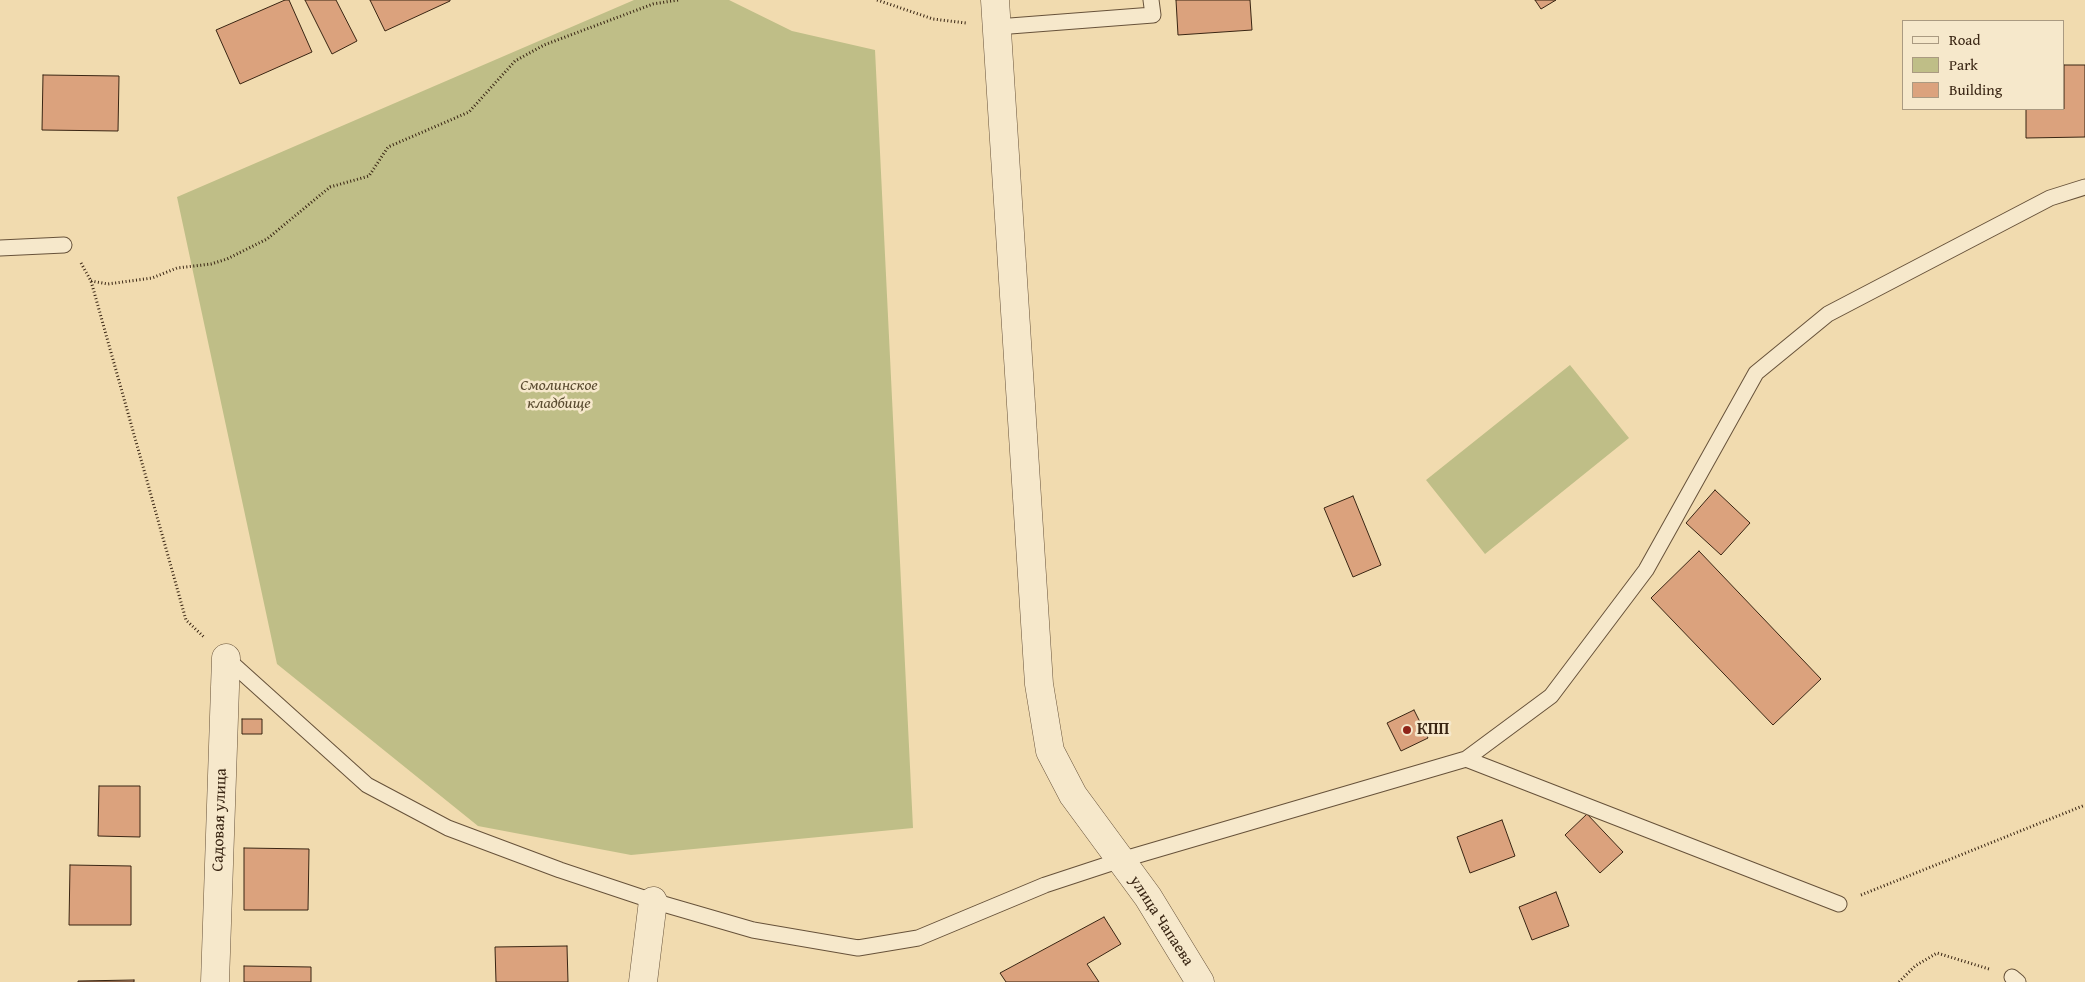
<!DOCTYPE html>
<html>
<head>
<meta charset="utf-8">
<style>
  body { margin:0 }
  #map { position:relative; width:2085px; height:982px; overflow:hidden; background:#f1dbaf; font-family:"Gentium Book Plus",serif }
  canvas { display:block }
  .legend { position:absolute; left:1902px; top:20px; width:162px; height:90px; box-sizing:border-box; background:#f6e8cb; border:1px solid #aa9a81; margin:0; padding:6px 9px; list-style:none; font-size:15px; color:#392513 }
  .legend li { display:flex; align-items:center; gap:10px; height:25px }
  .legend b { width:25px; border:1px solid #aa9a81 }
</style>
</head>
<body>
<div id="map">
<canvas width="2085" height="982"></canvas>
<ul class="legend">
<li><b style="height:6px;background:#f6e8cb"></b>Road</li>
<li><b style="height:14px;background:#bfbe87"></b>Park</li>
<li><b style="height:14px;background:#dba27d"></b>Building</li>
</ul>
</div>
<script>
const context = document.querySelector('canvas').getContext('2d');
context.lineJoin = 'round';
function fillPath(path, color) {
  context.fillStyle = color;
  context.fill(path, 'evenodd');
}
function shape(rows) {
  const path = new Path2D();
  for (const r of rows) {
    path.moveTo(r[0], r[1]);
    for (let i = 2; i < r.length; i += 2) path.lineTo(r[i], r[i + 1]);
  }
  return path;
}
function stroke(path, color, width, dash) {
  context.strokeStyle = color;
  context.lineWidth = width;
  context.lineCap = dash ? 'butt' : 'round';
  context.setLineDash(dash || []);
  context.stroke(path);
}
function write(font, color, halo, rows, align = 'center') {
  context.font = font + ' "Gentium Book Plus",serif';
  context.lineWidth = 5;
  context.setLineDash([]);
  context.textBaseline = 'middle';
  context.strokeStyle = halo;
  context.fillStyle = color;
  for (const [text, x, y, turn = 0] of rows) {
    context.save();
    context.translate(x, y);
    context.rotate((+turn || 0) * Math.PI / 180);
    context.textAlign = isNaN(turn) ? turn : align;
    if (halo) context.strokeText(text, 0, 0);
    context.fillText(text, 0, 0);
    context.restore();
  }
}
const green = shape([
  [634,0,729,0,792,31,875,50,913,828,631,855,478,826,277,664,177,197],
  [1570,365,1629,438,1485,554,1426,480]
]);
const building = shape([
  [285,0,289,0,312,52,240,84,216,30,285,0],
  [305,0,336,0,357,41,332,54,305,0],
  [370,0,450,0,450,1,385,31,370,0],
  [1176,0,1250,0,1252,30,1178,35,1176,0],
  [1535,0,1556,0,1541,9,1535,0],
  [2064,65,2085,65,2085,137,2026,138,2026,109,2064,109,2064,65],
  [43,75,119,76,118,131,42,130,43,75],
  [1715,490,1750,523,1721,555,1686,523,1715,490],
  [1353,496,1381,565,1353,577,1324,508,1353,496],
  [1699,551,1821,679,1773,725,1651,598,1699,551],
  [1414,710,1428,738,1401,751,1387,723,1414,710],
  [242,719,262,719,262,734,242,734,242,719],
  [99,786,140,786,140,837,98,836,99,786],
  [1587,814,1623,852,1600,873,1565,835,1587,814],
  [1502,820,1515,856,1470,873,1457,837,1502,820],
  [244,848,309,849,308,910,244,910,244,848],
  [70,865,131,866,131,925,69,925,70,865],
  [1556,892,1569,926,1532,940,1519,907,1556,892],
  [1104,917,1121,944,1087,964,1099,982,1006,982,1000,973,1104,917],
  [567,946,568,982,496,982,495,947,567,946],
  [244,966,311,967,311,982,244,982,244,966],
  [134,980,134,982,78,982,78,981,134,980]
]);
const path = shape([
  [877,0,933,19,966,23],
  [81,263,91,281,186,620,205,638],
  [91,281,108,284,152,278,177,268,211,264,227,259,267,239,330,187,369,176,388,147,469,112,515,61,544,45,653,4,678,0],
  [1861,895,2085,805],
  [1899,982,1915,966,1937,953,1989,969]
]);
const lane = shape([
  [997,27,1153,15,1151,0],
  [0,248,64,245],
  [226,658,367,785,448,828,560,870,653,901,753,930,858,948,918,938,1045,885,1121,860,1466,759,1839,904],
  [1466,759,1551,696,1646,570,1756,373,1828,314,2050,198,2085,187],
  [2012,977,2018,982]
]);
const street = shape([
  [995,0,1039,684,1050,751,1073,795,1148,897,1200,982],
  [215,982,226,658],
  [643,982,653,901]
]);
const markers = [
  [1407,730,5,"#8f2418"]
];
const parkNames = [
  ["Смолинское",559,386],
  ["кладбище",559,404]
];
const poiNames = [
  ["КПП",1417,730]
];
const streetNames = [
  ["Садовая улица",220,820,-88],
  ["улица Чапаева",1161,921,57]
];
fillPath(green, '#bfbe87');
fillPath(building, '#dba27d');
stroke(building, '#392513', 1);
stroke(lane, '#67523a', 17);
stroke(street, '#67523a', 29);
stroke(path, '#392513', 3, [1, 2.5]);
stroke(lane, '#f6e8cb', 15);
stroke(street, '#f6e8cb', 28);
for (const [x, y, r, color] of markers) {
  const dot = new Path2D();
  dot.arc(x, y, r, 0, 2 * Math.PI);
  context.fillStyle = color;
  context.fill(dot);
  stroke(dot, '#f6e8cb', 2);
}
write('italic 16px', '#5a4b30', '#f6e8cb', parkNames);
write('bold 16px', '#392513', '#f6e8cb', poiNames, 'left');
write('16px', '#392513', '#f6e8cb', streetNames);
</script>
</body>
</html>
